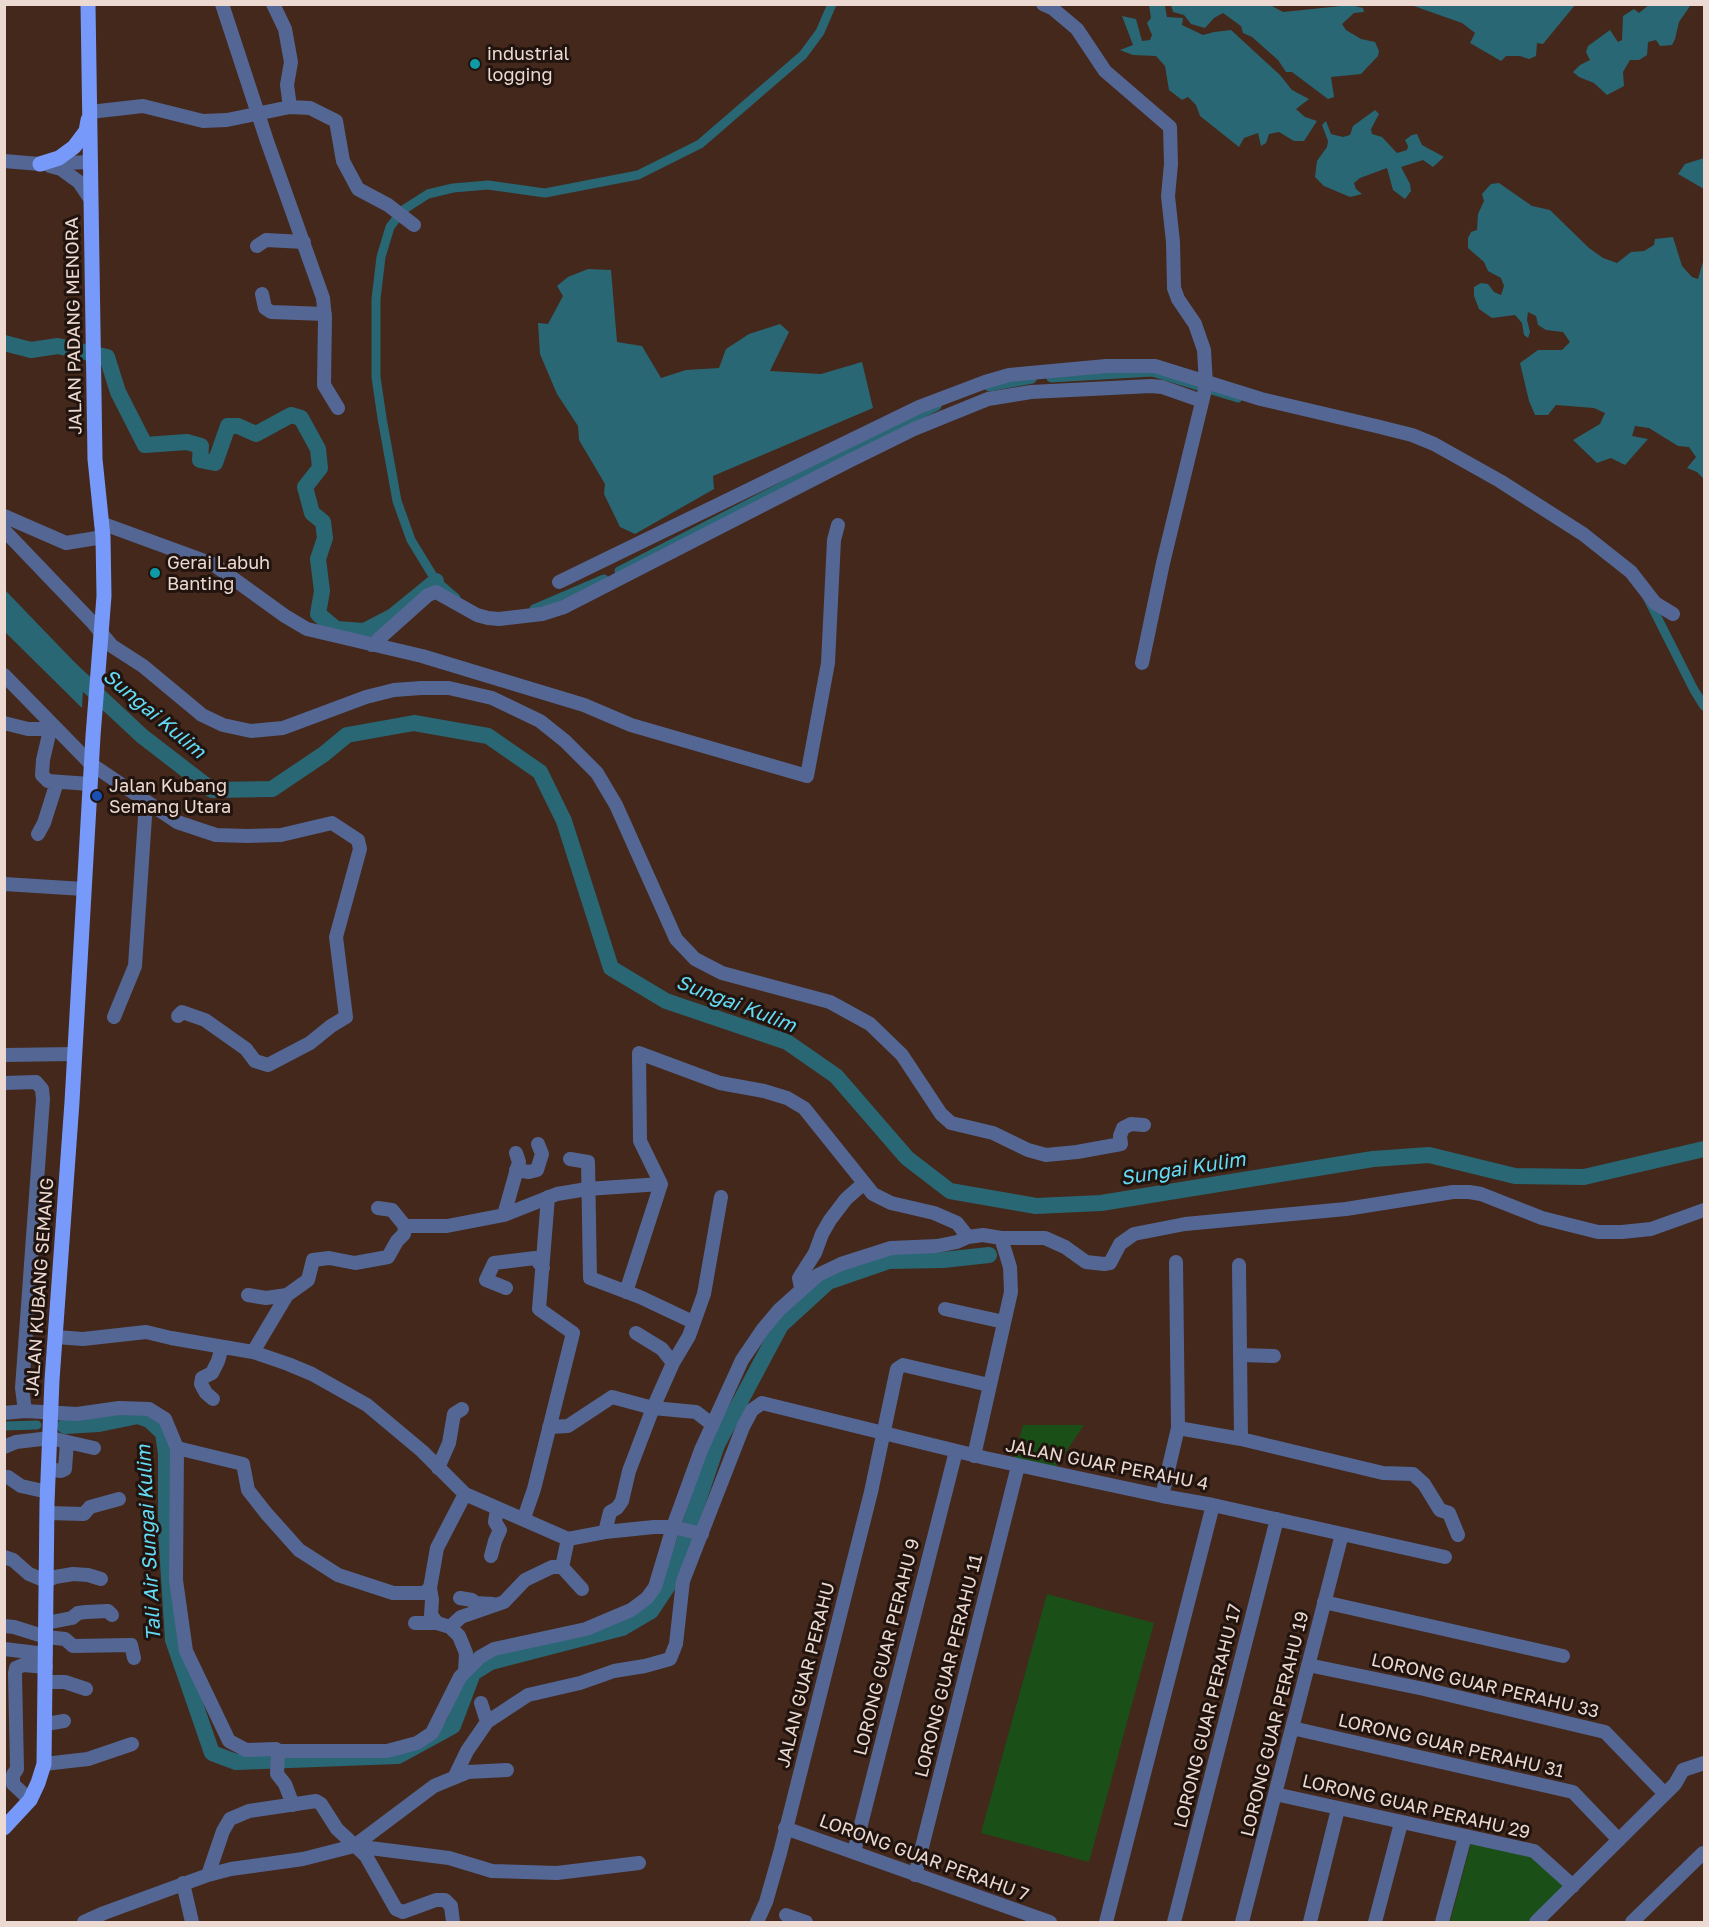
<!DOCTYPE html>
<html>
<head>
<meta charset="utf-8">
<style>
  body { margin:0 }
  #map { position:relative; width:1709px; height:1927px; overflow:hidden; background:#43281b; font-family:"Golos Text",sans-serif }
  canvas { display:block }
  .frame { position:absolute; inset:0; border:6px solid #ecdad2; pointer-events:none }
</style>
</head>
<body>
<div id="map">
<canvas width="1709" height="1927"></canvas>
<div class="frame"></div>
</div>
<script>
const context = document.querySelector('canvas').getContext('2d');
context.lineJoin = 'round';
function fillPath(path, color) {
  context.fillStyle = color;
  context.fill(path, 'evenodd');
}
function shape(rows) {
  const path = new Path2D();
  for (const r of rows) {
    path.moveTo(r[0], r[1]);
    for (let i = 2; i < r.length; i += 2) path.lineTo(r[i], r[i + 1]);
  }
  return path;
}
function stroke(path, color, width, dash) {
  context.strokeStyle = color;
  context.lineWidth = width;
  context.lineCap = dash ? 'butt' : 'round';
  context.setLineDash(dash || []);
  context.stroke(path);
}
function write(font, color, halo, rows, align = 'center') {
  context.font = font + ' "Golos Text",sans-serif';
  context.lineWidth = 6;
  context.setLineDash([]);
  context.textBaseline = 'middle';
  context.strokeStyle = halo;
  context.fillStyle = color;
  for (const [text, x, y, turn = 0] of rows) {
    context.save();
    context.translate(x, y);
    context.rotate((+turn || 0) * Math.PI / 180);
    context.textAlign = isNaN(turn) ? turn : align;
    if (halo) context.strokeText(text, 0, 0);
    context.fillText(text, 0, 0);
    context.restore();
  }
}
const green = shape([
  [1023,1425,1084,1425,1055,1468,1014,1458],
  [1047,1594,1154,1623,1089,1862,981,1833],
  [1471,1843,1532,1855,1565,1886,1528,1922,1450,1922]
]);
const water = shape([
  [1650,4,1698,5,1690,6,1679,22,1675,39,1672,45,1660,46,1656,40,1648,42,1647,55,1639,60,1630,60,1623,72,1624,86,1607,95,1594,83,1579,77,1573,72,1580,65,1590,60,1586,52,1588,46,1610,30,1618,42,1622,40,1623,16,1634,9,1639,13],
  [1149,5,1165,6,1167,17,1183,18,1182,25,1203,35,1214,32,1231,30,1280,75,1292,90,1309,99,1296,109,1305,117,1317,121,1304,141,1294,141,1279,132,1269,134,1266,143,1261,146,1258,133,1244,138,1239,147,1200,116,1196,105,1188,97,1182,100,1169,90,1165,66,1156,56,1133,55,1120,50,1133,45,1122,16,1136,19,1142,41,1150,40,1152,35,1147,23,1151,18],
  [1171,5,1270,5,1283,12,1351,5,1363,8,1364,12,1354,13,1342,24,1346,30,1361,39,1375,42,1379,51,1378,56,1361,74,1331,77,1334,97,1328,99,1292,72,1286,72,1278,60,1252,37,1243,33,1241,26,1223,13,1214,18,1205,28,1191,24,1184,15,1173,12],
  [1411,5,1575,5,1543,44,1537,43,1536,56,1529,59,1520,56,1506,56,1501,61,1470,43,1475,33,1462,23],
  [1375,110,1379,114,1371,129,1372,134,1382,137,1397,153,1407,150,1408,146,1405,140,1412,135,1417,134,1422,145,1444,157,1433,167,1423,160,1401,167,1410,184,1411,191,1405,199,1393,190,1387,168,1360,178,1354,183,1356,189,1362,194,1350,197,1324,186,1315,177,1317,161,1327,147,1328,141,1322,125,1326,121,1331,134,1343,137,1350,135,1353,126],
  [1704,158,1704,189,1678,174,1685,164],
  [1499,183,1532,206,1550,210,1589,248,1603,258,1617,263,1631,252,1644,251,1654,245,1655,239,1673,237,1682,266,1692,277,1698,279,1704,258,1704,479,1697,472,1687,468,1696,457,1689,447,1678,446,1649,428,1635,426,1632,436,1648,439,1625,465,1611,458,1597,463,1573,440,1600,424,1605,413,1594,408,1556,405,1548,415,1535,415,1529,401,1520,363,1538,350,1562,350,1570,342,1563,332,1546,330,1538,325,1536,316,1528,312,1527,320,1530,332,1528,338,1524,335,1522,323,1515,315,1492,318,1479,309,1474,296,1474,287,1481,283,1488,284,1494,292,1501,295,1504,286,1501,278,1488,271,1484,262,1468,248,1468,238,1471,232,1477,230,1478,214,1484,201,1482,194,1491,184],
  [588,269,611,270,617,342,642,346,661,378,686,370,719,368,726,349,749,334,780,324,789,332,770,371,821,374,862,362,873,408,713,476,714,489,635,534,620,527,604,494,605,484,579,440,578,426,557,394,540,354,538,323,548,324,563,296,557,286,568,277],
  [4,589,84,672,82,708,5,632]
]);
const canal = shape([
  [1051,378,1152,372,1238,398],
  [989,387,1032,379],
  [619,571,937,406],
  [456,598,436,581,411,540,397,501,382,418,376,377,376,299,381,257,390,227,403,210,428,194,453,188,488,185,545,193,638,175,700,144,803,55,820,32,832,4],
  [1648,599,1694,690,1704,706],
  [534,609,604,579],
  [4,1426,37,1425]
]);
const river = shape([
  [4,343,31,350,58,346,107,357,118,392,145,445,187,442,201,446,200,460,215,463,228,426,238,426,256,434,291,415,301,418,318,449,320,468,305,487,312,513,323,522,325,538,318,559,322,591,318,614,336,629,364,631,393,616,436,581],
  [68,667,142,736,212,790,272,789,324,754,347,735,414,723,488,736,540,772,564,821,611,968,666,1001,787,1042,836,1076,907,1158,950,1191,1036,1206,1101,1203,1373,1159,1429,1155,1515,1176,1584,1177,1704,1149],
  [65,1426,99,1424,138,1416,149,1420,163,1433,166,1454,166,1531,173,1640,212,1753,236,1762,398,1756,453,1726,473,1673,491,1662,622,1628,651,1611,671,1581,717,1445,781,1325,828,1282,889,1261,943,1260,989,1255]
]);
const minor = shape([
  [222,4,267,141,323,298,325,318,324,385,338,408],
  [273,4,285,29,291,62,287,85,290,107],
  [1043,4,1052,8,1077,29,1105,71,1170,127,1171,164,1168,196,1173,242,1174,288,1178,299,1195,324,1204,350,1206,385,1203,398,1163,563,1142,663],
  [90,112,143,106,203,121,227,120,290,107,310,108,336,121,343,161,358,189,388,205,414,225],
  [4,161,40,164,90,162],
  [50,166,61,169,79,182,91,200],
  [257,246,266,240,304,242],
  [262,294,265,308,271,312,325,314],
  [4,516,66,543,103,537],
  [101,523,213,564,285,616,307,629,422,656,584,705,631,725,807,776,828,663,834,540,838,525],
  [4,530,93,623,112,646,143,666,202,715,223,725,251,731,283,728,366,697,394,690,421,688,449,688,492,698,540,721,565,741,597,773,616,805,676,939,695,959,722,973,830,1002,870,1024,902,1055,941,1114,951,1123,993,1133,1028,1150,1046,1155,1077,1152,1121,1144,1120,1136,1123,1128,1131,1124,1144,1125],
  [559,582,919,407,985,382,1009,375,1106,366,1155,366,1261,399,1376,426,1412,435,1434,444,1500,481,1583,534,1631,572,1655,603,1673,614],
  [372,645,428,595,436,592,477,615,488,618,499,619,542,614,564,607,847,462,914,429,988,399,1031,392,1151,386,1162,387,1202,401],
  [4,675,91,764,177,822,216,835,247,836,281,835,332,823,358,840,360,849,336,937,346,1017,331,1026,310,1043,268,1065,255,1061,246,1049,205,1020,182,1012,178,1016],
  [4,723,28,729,56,729],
  [50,730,43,760,42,775,48,781,90,784],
  [38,834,44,823,57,782],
  [4,884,84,889],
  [114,1017,135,966,145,817,143,801],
  [4,1055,75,1054],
  [4,1083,36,1082,42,1089,43,1099,22,1388,25,1411],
  [570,1159,588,1162,590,1278,640,1297,693,1322],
  [516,1170,529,1172,537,1170,542,1154,538,1144],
  [378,1208,392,1210,405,1226,447,1226,504,1215,557,1194,587,1189,661,1184],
  [504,1215,519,1162,516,1153],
  [1239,1265,1241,1439],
  [506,1288,486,1280,494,1263,535,1258,543,1268],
  [801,1288,799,1278,815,1253,822,1234,830,1220,846,1199,864,1183],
  [626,1292,661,1184,640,1141,639,1053,720,1083,764,1091,787,1098,804,1108,873,1194,891,1203,934,1213,957,1223,968,1237],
  [248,1295,266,1298,287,1295,308,1280,313,1260,329,1258,355,1263,388,1257,397,1241,404,1234,405,1226],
  [945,1309,1004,1322],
  [636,1333,662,1349,673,1363],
  [56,1337,83,1339,146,1332,171,1338,253,1352,288,1364,312,1374,367,1405,422,1451,465,1494,568,1539,605,1532,654,1527,673,1527,702,1534],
  [253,1352,287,1295],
  [1240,1355,1274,1356],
  [213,1399,206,1393,201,1384,202,1378,212,1373,218,1361,222,1347],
  [4,1413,25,1411,77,1414,119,1408,149,1409,165,1419,177,1448,176,1580,186,1651,229,1741,246,1750,276,1749,278,1751],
  [549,1427,568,1426,612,1397,653,1408,696,1412,709,1422,712,1427],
  [1178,1428,1241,1439,1383,1473,1413,1474,1424,1484,1440,1510,1449,1513,1458,1535],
  [4,1447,16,1442,50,1438,94,1448],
  [177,1448,243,1464,248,1490,266,1513,299,1550,338,1575,393,1593,424,1593,430,1588],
  [974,1456,1011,1292,1010,1267,1001,1238],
  [438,1468,449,1443,454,1414,462,1409],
  [48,1469,61,1471,65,1469,67,1442],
  [4,1477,8,1477,21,1486,48,1492],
  [1162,1496,1178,1428,1176,1262],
  [47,1513,84,1514,90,1507,119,1499],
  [524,1518,534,1489,573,1333,539,1309,548,1197],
  [605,1532,610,1512,617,1508,622,1501,629,1471,653,1408,673,1363,689,1336,704,1294,721,1197],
  [568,1539,562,1567,582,1589],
  [491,1556,495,1541,500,1530,495,1522,497,1509],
  [4,1557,13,1560,29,1574,46,1581,55,1577,73,1574,88,1575,101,1579],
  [460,1598,472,1600,475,1603,493,1604],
  [1324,1602,1563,1656],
  [46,1623,72,1618,78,1613,86,1612,108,1611,112,1615],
  [415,1623,437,1623],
  [4,1626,14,1627,46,1637,65,1639,73,1646,131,1645,134,1658],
  [450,1627,461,1617,504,1602,525,1580,552,1567,562,1567],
  [4,1649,46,1654],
  [1308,1665,1424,1689,1605,1732,1665,1794],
  [465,1672,466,1653,459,1636,450,1627,437,1623,431,1615,432,1600,430,1588,437,1548,465,1494],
  [46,1682,65,1682,86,1689],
  [481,1703,487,1722],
  [46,1724,64,1721],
  [1292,1728,1573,1792,1619,1840],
  [44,1764,88,1759,132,1744],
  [455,1776,467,1751,487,1722,528,1695,580,1683,614,1671,645,1666,670,1659,676,1644,683,1581,743,1427,752,1410,762,1403,985,1458,1162,1496,1213,1505,1445,1557],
  [1275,1794,1534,1851,1573,1886],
  [30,1800,13,1784,13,1775,17,1769,15,1673,16,1668,23,1665,46,1667],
  [293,1805,285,1784,277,1774,278,1751,387,1751,417,1743,432,1733,460,1677,480,1657,494,1649,586,1629,631,1610,647,1598,655,1587,673,1527,701,1450,742,1360,763,1329,779,1310,818,1275,841,1264,891,1248,937,1246,957,1242,968,1237,983,1235,1001,1238,1045,1238,1065,1247,1086,1262,1104,1264,1110,1263,1120,1244,1134,1234,1185,1224,1346,1209,1453,1192,1469,1192,1481,1194,1542,1218,1598,1232,1622,1232,1651,1229,1704,1210],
  [785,1828,1050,1922],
  [354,1846,434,1786,468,1772,507,1770],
  [854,1852,956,1451],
  [208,1875,223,1831,230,1819,249,1811,316,1801,321,1804,337,1829,366,1856,396,1909,403,1912,436,1900,445,1900,451,1906,453,1922],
  [915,1875,1018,1466],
  [183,1883,192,1922],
  [786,1915,806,1922],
  [84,1922,104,1913,208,1875,231,1869,303,1859,354,1846,449,1858,492,1871,557,1873,639,1863],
  [757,1922,766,1902,780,1853,871,1492,897,1369,903,1365,989,1385],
  [1106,1922,1213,1505],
  [1174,1922,1277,1519],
  [1242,1922,1342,1534],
  [1310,1922,1338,1809],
  [1375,1922,1401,1823],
  [1442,1922,1465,1836],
  [1536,1922,1675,1784,1683,1770,1704,1763],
  [1632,1922,1703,1853]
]);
const major = shape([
  [40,164,59,158,74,147,86,131,88,120],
  [4,1828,30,1800,38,1783,44,1764,47,1503,52,1380,72,1102,93,736,104,596,103,537,95,459,88,4]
]);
const markers = [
  [475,64,6,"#0f9aa8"],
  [155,573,6,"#0f9aa8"],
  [97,796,6,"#1a4fb4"]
];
const poiNames = [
  ["industrial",487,54],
  ["logging",487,75],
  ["Gerai Labuh",167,563],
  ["Banting",167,584],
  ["Jalan Kubang",109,786],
  ["Semang Utara",109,807]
];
const streetNames = [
  ["JALAN PADANG MENORA",74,326,-91],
  ["JALAN KUBANG SEMANG",40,1287,-86],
  ["JALAN GUAR PERAHU 4",1107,1465,11],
  ["LORONG GUAR PERAHU 9",887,1647,-76],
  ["LORONG GUAR PERAHU 11",949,1666,-76],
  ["JALAN GUAR PERAHU",806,1675,-76],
  ["LORONG GUAR PERAHU 33",1485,1686,13],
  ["LORONG GUAR PERAHU 17",1208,1716,-76],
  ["LORONG GUAR PERAHU 19",1275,1724,-76],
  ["LORONG GUAR PERAHU 31",1451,1746,13],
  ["LORONG GUAR PERAHU 29",1416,1807,13],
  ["LORONG GUAR PERAHU 7",924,1858,20]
];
const waterNames = [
  ["Sungai Kulim",154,714,40],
  ["Sungai Kulim",736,1004,21],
  ["Sungai Kulim",1183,1169,-9],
  ["Tali Air Sungai Kulim",149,1543,-93]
];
fillPath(green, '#1b4f18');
fillPath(water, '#296775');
stroke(canal, '#296775', 9);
stroke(river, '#296775', 16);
stroke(minor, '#546694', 14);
stroke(major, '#7799f9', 15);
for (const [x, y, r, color] of markers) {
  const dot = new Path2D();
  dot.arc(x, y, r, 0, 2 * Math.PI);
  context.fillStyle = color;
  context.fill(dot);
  stroke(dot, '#21140f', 2);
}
write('18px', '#ecdad2', '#21140f', poiNames, 'left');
write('18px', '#ecdad2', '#21140f', streetNames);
write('italic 20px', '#63dbf6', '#21140f', waterNames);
</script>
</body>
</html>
